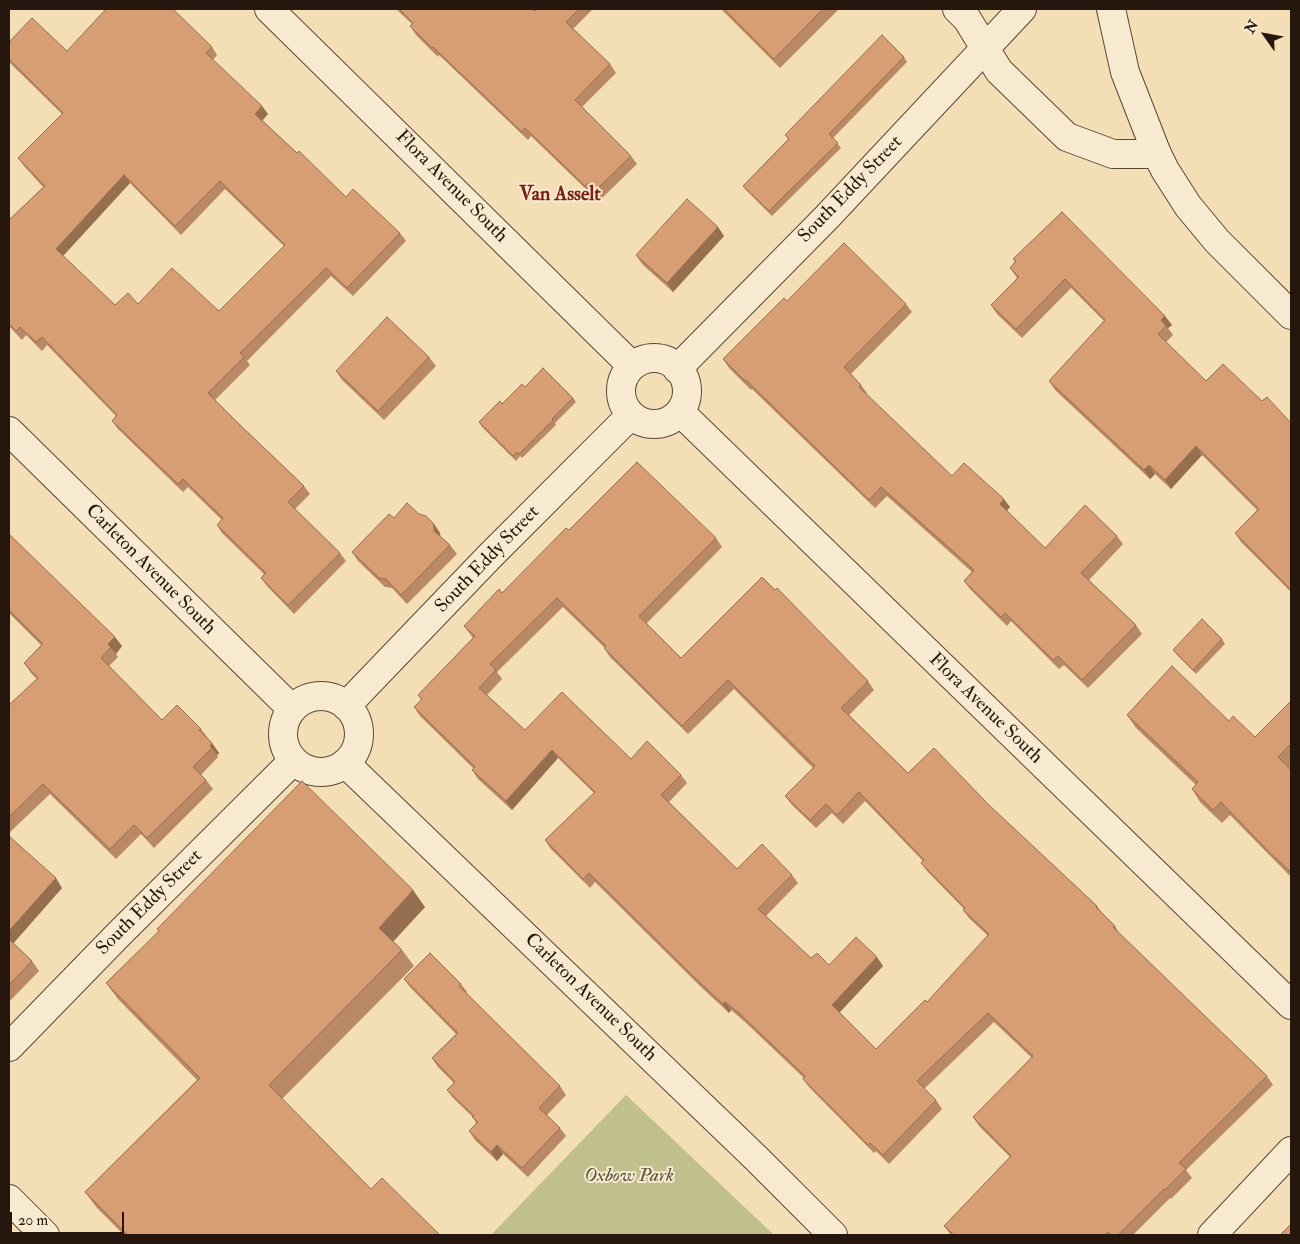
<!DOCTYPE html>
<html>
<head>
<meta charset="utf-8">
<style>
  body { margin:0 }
  #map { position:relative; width:1300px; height:1244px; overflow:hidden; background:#f3deb6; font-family:"IM FELL Double Pica",serif }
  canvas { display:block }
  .frame { position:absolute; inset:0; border:10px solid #25160e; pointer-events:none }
  .north { position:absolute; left:1240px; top:10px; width:50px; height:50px; -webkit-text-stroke:4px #f7ead0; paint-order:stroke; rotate:302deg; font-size:14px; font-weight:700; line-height:20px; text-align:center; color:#25160e }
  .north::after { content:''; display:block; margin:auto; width:18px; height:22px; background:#25160e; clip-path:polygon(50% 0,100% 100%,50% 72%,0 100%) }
  .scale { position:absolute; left:10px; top:1212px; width:114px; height:22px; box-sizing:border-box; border:2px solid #25160e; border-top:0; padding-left:6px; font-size:15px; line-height:18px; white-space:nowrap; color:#25160e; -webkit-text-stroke:4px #f7ead0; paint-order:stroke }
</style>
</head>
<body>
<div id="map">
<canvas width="1300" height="1244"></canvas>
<div class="frame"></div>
<div class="north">N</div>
<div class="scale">20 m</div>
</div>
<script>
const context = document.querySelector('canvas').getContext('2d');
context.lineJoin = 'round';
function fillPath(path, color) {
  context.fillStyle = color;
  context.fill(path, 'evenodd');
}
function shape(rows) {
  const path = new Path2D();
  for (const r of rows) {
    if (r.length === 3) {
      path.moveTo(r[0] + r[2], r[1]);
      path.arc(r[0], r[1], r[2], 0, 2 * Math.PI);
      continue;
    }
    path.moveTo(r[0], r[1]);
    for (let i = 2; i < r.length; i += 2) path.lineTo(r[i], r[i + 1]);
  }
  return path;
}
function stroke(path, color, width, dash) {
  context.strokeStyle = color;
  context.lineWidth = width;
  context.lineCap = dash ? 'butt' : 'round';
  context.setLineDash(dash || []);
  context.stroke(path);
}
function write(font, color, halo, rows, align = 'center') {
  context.font = font + ' "IM FELL Double Pica",serif';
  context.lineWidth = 4;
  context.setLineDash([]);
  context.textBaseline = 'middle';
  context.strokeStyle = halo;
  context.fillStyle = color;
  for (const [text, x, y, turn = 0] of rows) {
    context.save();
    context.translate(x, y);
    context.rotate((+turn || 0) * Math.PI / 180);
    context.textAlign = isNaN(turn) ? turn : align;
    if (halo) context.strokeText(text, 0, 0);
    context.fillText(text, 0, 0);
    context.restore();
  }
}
const green = shape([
  [626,1095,774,1235,491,1235]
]);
const minor = shape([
  [269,9,632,366],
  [957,9,967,19,999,71,1067,137,1113,154,1157,154],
  [654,391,33],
  [677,369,827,217,1022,9],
  [680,412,1291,1005],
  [9,431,292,709],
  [321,734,38],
  [346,706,489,557,631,415],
  [345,763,757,1159,833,1235],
  [9,1047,119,934,293,761],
  [1212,1235,1291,1151]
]);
const tertiary = shape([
  [1111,9,1125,72,1157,154,1165,170,1188,206,1217,241,1291,315],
  [9,1199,45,1235]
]);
const wall = shape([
  [396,9,532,9,535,11,537,9,593,9,573,29,610,64,616,73,582,107,631,156,637,164,601,199,594,191,591,194,531,136,528,140,439,55,438,57,416,35,410,26,412,24],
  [721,9,839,9,780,68],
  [9,42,67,51,212,47,217,55,213,60,268,114,262,120,297,153,346,197,400,233,406,241,353,296,331,276,247,361,250,365,215,400,240,425,304,486,310,494,295,509,340,553,346,561,294,614,267,586,261,578,264,574,222,533,217,525,222,520,188,487,183,492,118,429,112,421,116,416,47,345,42,351,26,335,22,340,9,326,9,220,43,187,24,166,18,158,62,114,9,62],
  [130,183,181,235,225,189,284,246,219,311,138,304,115,305,63,256],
  [904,57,907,62,833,138,841,148,772,216,746,190,743,186,788,139,785,135],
  [1062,212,1172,325,1168,328,1173,335,1166,342,1206,381,1262,401,1291,423,1291,592,1241,542,1235,533,1257,510,1202,455,1171,489,1155,474,1150,479,1055,390,1049,381,1104,321,1071,288,1022,338,997,314,991,305,1017,278,1010,268,1015,262,1013,259],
  [724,236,673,292,642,264,636,255],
  [787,301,906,304,912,312,851,374,861,385,867,393,866,394,952,476,1010,507,1007,511,1045,548,1117,536,1123,544,1089,580,1136,625,1142,634,1088,688,1064,665,1059,669,1011,621,1007,626,970,589,964,581,972,572,887,496,875,508,752,389,751,390,729,368,723,359],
  [429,357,436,366,384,420,342,380,336,371],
  [525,387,573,398,576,402,555,423,556,425,522,458,520,456,516,461,482,427,479,422],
  [419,514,434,524,440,533,440,536,450,545,457,554,407,604,392,588,385,587,358,561,352,552,394,518],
  [569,530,716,538,722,547,646,624,681,658,868,681,874,690,849,715,908,773,989,805,1097,906,1103,914,1115,926,1119,933,1267,1076,1273,1085,1186,1170,1192,1178,1171,1199,1170,1198,1133,1235,951,1235,944,1226,1010,1157,979,1126,973,1117,1032,1058,994,1022,924,1089,936,1100,942,1109,889,1164,876,1151,874,1153,809,1087,803,1079,804,1078,745,1022,731,1010,729,1013,700,986,595,882,590,888,551,849,545,840,594,793,558,758,512,810,478,779,472,770,474,769,420,716,414,707,421,700,418,695,473,638,464,626,502,593],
  [563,607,604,647,604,648,610,657,688,734,734,689,813,768,785,796,792,805,816,828,832,813,843,824,865,801,923,861,921,863,927,871,964,909,963,910,969,918,988,936,927,1002,876,1049,839,1013,883,966,829,965,811,958,766,916,798,883,792,875,737,869,669,802,687,783,681,775,631,759,525,730,487,695,502,679,497,672],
  [9,534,122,646,116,654,118,657,109,666,162,720,201,729,219,753,217,755,218,757,201,775,206,780,213,789,154,848,141,834,116,859,50,794,9,833,9,705,37,679,31,673,24,663,41,645,9,613],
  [1222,639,1225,644,1196,674,1176,654,1173,650],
  [1291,701,1291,766,1289,768,1291,770,1291,877,1230,815,1222,823,1200,802,1192,789,1196,785,1136,728,1127,715,1229,721,1255,737],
  [9,836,62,888,13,943,32,961,39,971,9,1002],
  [425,907,393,941,402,950,414,966,282,1099,371,1189,440,1235,124,1235,97,1208,85,1192,197,1080,118,999,106,983,159,932,157,929],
  [404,979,461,984,467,992,466,993,560,1086,566,1095,547,1115,560,1128,566,1136,528,1177,503,1154,497,1161,475,1140,469,1131,476,1123,473,1117,453,1098,447,1090,454,1083,438,1067,432,1058,456,1034,410,987]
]);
const shadedWall = shape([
  [262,106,268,114,261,122,255,114],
  [124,175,130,183,62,257,56,249],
  [718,227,724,236,673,292,667,283],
  [1165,316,1172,325,1168,328,1161,320],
  [1196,446,1202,455,1171,489,1165,480],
  [1149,465,1155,474,1150,479,1144,470],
  [1004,499,1010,507,1005,512,1000,504],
  [434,524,440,533,441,540,434,531],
  [115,637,122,646,116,654,108,644],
  [212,743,219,753,217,755,210,746],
  [552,750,558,758,512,810,506,801],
  [56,878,62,888,12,945,9,941,9,931],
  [413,890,425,907,391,944,379,928],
  [877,957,883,966,838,1014,832,1005],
  [725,1002,731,1010,729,1013,723,1004],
  [497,1145,503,1154,497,1161,491,1152]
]);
const building = shape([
  [106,9,173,9,212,47,206,53,262,106,255,114,297,153,299,151,346,197,353,189,400,233,347,288,326,268,240,353,244,357,208,393,240,425,304,486,288,502,340,553,288,605,261,578,266,573,217,525,223,518,183,479,178,484,112,421,117,415,42,337,36,342,20,327,16,331,9,324,9,220,45,186,18,158,63,113,9,59,9,42,32,18,67,51,106,9],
  [124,175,175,226,220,181,285,245,219,311,172,268,138,304,128,293,115,305,56,249,124,175],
  [399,9,532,9,535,11,537,9,579,9,566,22,610,64,575,100,631,156,595,191,588,183,585,186,525,128,522,132,433,47,432,48,410,26,413,23,399,9],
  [724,9,823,9,774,59,724,9],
  [882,35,904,57,829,134,838,143,769,211,743,186,789,139,785,135,882,35],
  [687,199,718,227,667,283,636,255,687,199],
  [1062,212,1165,316,1161,320,1166,326,1158,334,1206,381,1223,364,1262,401,1267,397,1291,423,1291,590,1235,533,1259,509,1196,446,1165,480,1149,465,1144,470,1049,381,1105,320,1065,279,1016,329,991,305,1019,277,1010,268,1016,261,1013,259,1062,212],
  [844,243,906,304,844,367,861,385,859,387,952,476,964,463,1004,499,1000,504,1045,548,1085,505,1117,536,1081,573,1136,625,1082,680,1058,656,1053,660,1005,613,1001,617,964,581,974,570,881,487,869,500,746,380,745,381,723,359,784,298,787,301,844,243],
  [387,317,429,357,378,411,336,371,387,317],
  [543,368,573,398,552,419,553,420,519,454,517,452,513,456,479,422,500,401,502,404,522,384,525,387,543,368],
  [637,462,716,538,639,616,681,658,762,577,775,590,777,588,868,681,841,708,908,773,934,748,989,805,1097,906,1096,907,1115,926,1113,927,1267,1076,1179,1163,1186,1169,1165,1190,1164,1189,1118,1235,1111,1235,1108,1232,1106,1235,954,1235,944,1226,1011,1156,973,1117,1033,1056,988,1013,917,1081,936,1100,883,1155,870,1143,868,1145,803,1079,805,1076,739,1013,725,1002,723,1004,694,977,589,873,583,879,545,840,595,792,552,750,506,801,472,770,475,767,414,707,422,699,418,695,475,636,464,626,499,589,502,593,566,528,569,530,637,462],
  [557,598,606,646,604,648,682,726,728,680,815,766,785,796,810,820,826,804,837,815,859,792,924,860,921,863,965,908,963,910,989,934,927,1002,925,1000,876,1049,832,1005,877,957,856,937,829,965,817,953,811,958,758,909,792,875,762,844,737,869,661,795,681,775,647,741,631,759,562,692,525,730,479,688,496,670,490,664,557,598],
  [407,503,419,514,426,516,434,524,434,531,450,545,401,595,386,579,379,578,352,552,389,514,394,518,407,503],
  [9,534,115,637,108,644,111,647,101,658,162,720,177,705,201,729,199,730,212,743,210,746,212,748,193,767,206,780,147,838,134,825,110,849,43,784,9,817,9,705,38,678,24,663,43,644,9,610,9,534],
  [1202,619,1222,639,1193,670,1173,650,1202,619],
  [1172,666,1229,721,1233,716,1255,737,1291,701,1291,744,1278,757,1291,770,1291,872,1270,853,1221,802,1213,810,1192,789,1198,782,1127,715,1172,666],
  [302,781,413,890,379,928,402,950,269,1085,371,1189,382,1178,440,1235,128,1235,85,1192,200,1078,106,983,159,931,157,929,302,781],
  [9,836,56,878,9,931,9,836],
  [9,939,32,961,9,985,9,939],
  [430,953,461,984,459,986,560,1086,539,1108,560,1128,522,1168,497,1145,491,1152,469,1131,478,1122,472,1117,474,1116,447,1090,455,1082,432,1058,458,1033,404,979,430,953],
  [1291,1224,1291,1235,1280,1235,1291,1224]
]);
const streetNames = [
  ["Flora Avenue South",451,187,45],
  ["South Eddy Street",851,190,-46],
  ["South Eddy Street",488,560,-46],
  ["Carleton Avenue South",150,570,45],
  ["Flora Avenue South",985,709,44],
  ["South Eddy Street",150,903,-45],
  ["Carleton Avenue South",590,998,44]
];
const parkNames = [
  ["Oxbow Park",629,1177]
];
const neighbourhoodNames = [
  ["Van Asselt",560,196]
];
fillPath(green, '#bfc08b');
stroke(minor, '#584838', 30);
stroke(tertiary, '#584838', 30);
stroke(minor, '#f7ead0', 28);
stroke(tertiary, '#f7ead0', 28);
fillPath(wall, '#b98864');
fillPath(shadedWall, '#966f51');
fillPath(building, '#d79e74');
stroke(building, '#966f51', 1);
write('19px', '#25160e', '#f7ead0', streetNames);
write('italic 19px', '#5b523a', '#f7ead0', parkNames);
write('bold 20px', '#7a1f14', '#f7ead0', neighbourhoodNames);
</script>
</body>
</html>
